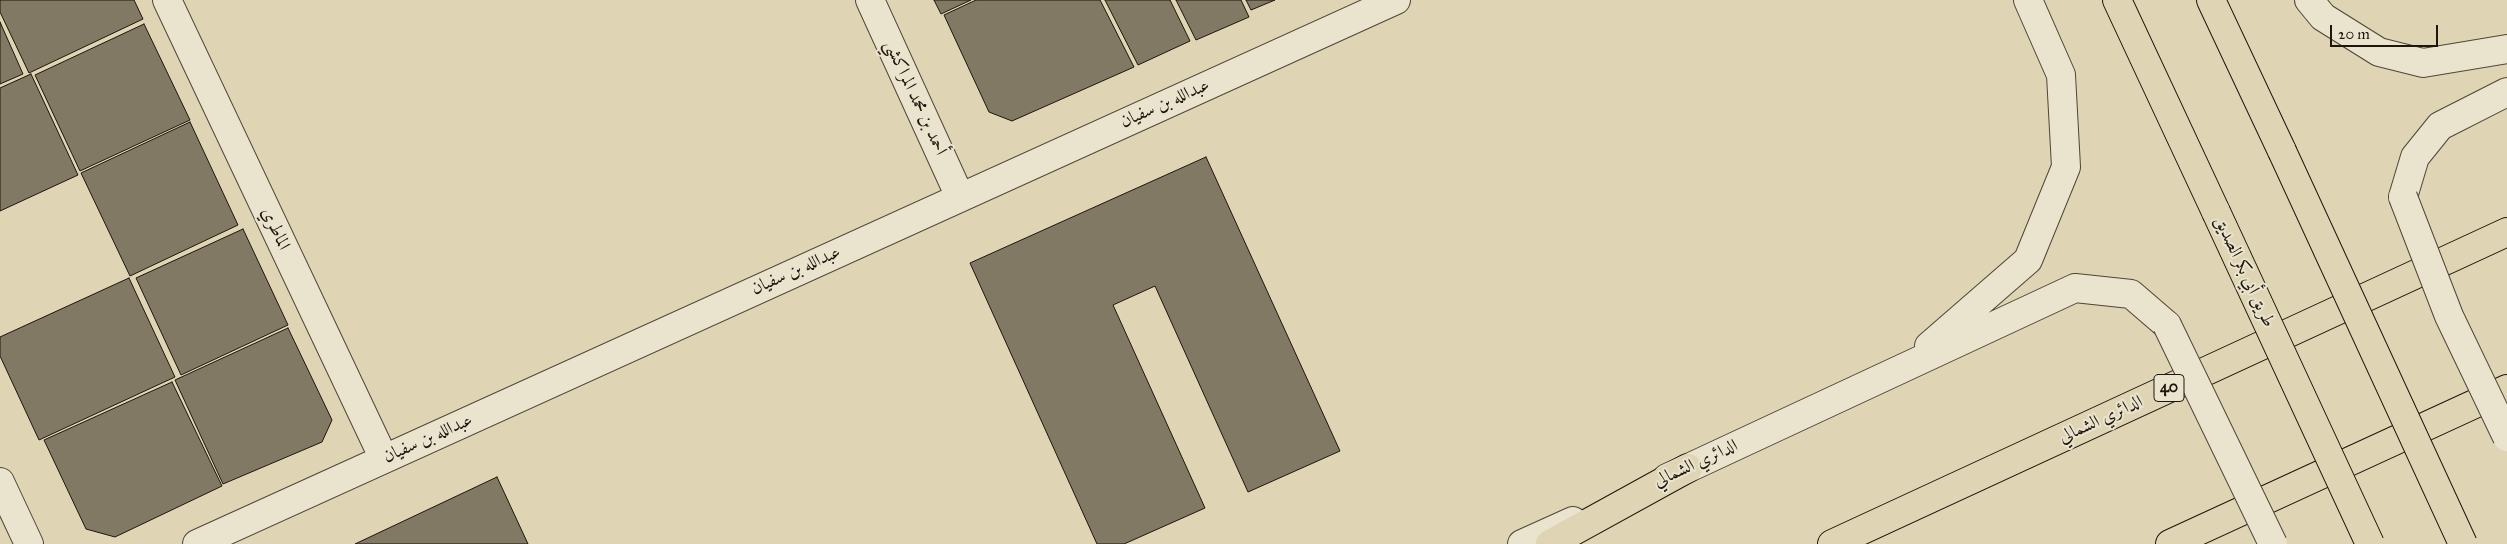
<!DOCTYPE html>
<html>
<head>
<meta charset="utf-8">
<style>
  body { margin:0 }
  #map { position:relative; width:2507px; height:544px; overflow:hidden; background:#dfd5b4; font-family:"IM FELL Great Primer",serif }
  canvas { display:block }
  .scale { position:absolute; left:2330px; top:25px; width:108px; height:22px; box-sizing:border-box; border:2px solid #1e150d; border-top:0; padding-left:6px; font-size:15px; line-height:18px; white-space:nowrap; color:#1e150d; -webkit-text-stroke:4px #eae4ce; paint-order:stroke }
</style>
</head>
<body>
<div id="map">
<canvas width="2507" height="544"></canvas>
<div class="scale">20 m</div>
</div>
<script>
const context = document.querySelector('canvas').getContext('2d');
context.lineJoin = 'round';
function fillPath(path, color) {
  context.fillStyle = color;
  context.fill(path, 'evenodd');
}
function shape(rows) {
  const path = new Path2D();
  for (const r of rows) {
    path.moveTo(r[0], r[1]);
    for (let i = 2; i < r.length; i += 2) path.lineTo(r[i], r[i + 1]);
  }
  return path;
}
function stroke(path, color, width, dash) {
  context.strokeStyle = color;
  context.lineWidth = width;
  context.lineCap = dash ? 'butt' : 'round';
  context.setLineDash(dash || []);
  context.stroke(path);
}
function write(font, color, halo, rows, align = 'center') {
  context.font = font + ' "IM FELL Great Primer",Amiri,serif';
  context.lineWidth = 4;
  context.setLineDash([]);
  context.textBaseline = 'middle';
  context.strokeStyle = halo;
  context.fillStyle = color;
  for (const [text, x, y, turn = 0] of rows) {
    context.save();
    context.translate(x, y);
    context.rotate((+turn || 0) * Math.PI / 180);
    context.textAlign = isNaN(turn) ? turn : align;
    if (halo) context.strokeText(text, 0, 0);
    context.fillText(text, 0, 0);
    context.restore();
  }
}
const building = shape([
  [0,0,134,0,143,19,29,73,0,12,0,0],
  [934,0,971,0,941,14,934,0],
  [976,0,1100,0,1134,67,1012,121,989,112,944,15,976,0],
  [1105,0,1170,0,1190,41,1138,65,1105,0],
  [1176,0,1241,0,1249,17,1196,40,1176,0],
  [1246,0,1275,0,1251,10,1246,0],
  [0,22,23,74,0,84,0,22],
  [144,24,190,120,80,171,35,75,144,24],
  [31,74,78,175,0,211,0,88,31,74],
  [190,122,238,225,130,276,81,173,190,122],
  [1206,157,1340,451,1248,492,1155,286,1113,305,1205,508,1124,544,1097,544,970,263,1206,157],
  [243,229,288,325,181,375,136,278,243,229],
  [129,278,175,377,39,440,0,356,0,337,129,278],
  [288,328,332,420,322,442,223,484,175,380,288,328],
  [172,382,222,486,115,537,86,529,44,440,172,382],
  [497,477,528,544,355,544,497,477]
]);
const minor = shape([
  [167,0,384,459],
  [870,0,960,197],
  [0,482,29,544],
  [197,544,1396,0]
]);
const tertiary = shape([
  [2309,0,2323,17,2379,52,2423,63,2507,49],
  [2403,197,2415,157,2440,126,2507,92],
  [1929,346,2028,260,2066,167,2061,75,2028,0],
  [1667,478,2075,288,2131,294,2167,325],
  [1522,544,1573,521]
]);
const primary = shape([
  [2117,0,2216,212],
  [2211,0,2282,151]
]);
const motorway = shape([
  [1550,544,1688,468],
  [1832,544,2507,232],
  [2170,544,2507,389]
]);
const tertiaryBridge = shape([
  [2403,197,2449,316,2507,437],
  [2167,325,2273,544]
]);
const primaryBridge = shape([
  [2282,151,2463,544],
  [2216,212,2370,544]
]);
const shields = [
  [2169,388,30]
];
const shieldNames = [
  ["40",2169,388]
];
const streetNames = [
  ["أحمد بن محمد المراكشي",915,98,65],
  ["عبدالله بن سفيان",1165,104,-24],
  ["الماطري",275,229,65],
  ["عبدالله بن سفيان",796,271,-24],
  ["طريق أبي بكر الصديق",2244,272,65],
  ["الدائري الشمالي",2101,420,-25],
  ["عبدالله بن سفيان",428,439,-24],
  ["الدائري الشمالي",1696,464,-25]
];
fillPath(building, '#827964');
stroke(building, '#1e150d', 1);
stroke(minor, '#4e4537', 30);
stroke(tertiary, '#4e4537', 30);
stroke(primary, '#1e150d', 30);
stroke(motorway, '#1e150d', 30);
stroke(minor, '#eae4ce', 28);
stroke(tertiary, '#eae4ce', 28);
stroke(primary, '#dfd5b4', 28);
stroke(motorway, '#dfd5b4', 28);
stroke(tertiaryBridge, '#4e4537', 30, []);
stroke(primaryBridge, '#1e150d', 30, []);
stroke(tertiaryBridge, '#eae4ce', 28);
stroke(primaryBridge, '#dfd5b4', 28);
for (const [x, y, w] of shields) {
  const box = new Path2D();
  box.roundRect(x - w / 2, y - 13.5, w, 27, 4);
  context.fillStyle = '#eae4ce';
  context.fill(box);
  stroke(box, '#1e150d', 1);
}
write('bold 16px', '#1e150d', null, shieldNames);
write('18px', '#1e150d', '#eae4ce', streetNames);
</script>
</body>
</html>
